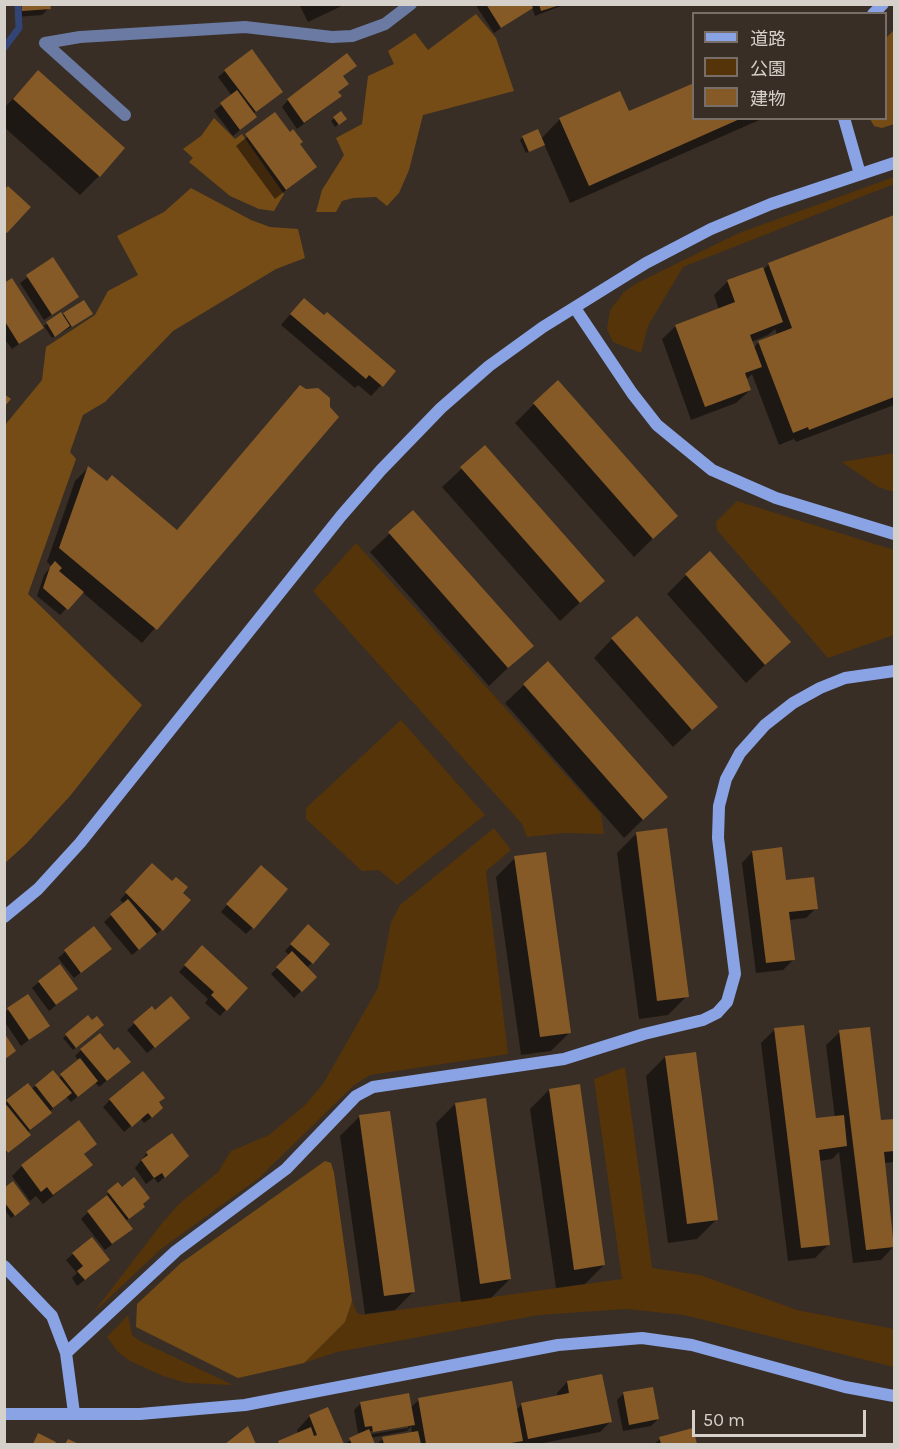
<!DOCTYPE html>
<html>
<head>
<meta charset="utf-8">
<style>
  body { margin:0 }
  #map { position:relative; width:899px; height:1449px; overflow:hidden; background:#382e25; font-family:Karla,"Noto Sans JP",sans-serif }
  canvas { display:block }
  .frame { position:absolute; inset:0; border:6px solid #d6d0ca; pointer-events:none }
  .legend { position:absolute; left:692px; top:12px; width:195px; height:108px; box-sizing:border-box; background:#382e25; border:2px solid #776f67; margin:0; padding:8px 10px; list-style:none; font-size:18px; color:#d6d0ca }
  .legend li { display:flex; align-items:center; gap:12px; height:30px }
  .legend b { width:30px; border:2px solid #776f67 }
  .scale { position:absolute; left:692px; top:1410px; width:174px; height:27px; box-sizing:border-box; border:3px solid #d6d0ca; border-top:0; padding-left:8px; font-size:18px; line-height:21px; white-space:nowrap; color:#d6d0ca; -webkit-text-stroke:4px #382e25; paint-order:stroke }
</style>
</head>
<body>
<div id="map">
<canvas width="899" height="1449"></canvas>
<div class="frame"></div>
<ul class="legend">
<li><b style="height:8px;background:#8aa3e5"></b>道路</li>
<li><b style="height:16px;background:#553409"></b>公園</li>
<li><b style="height:16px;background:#855a27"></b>建物</li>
</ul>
<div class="scale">50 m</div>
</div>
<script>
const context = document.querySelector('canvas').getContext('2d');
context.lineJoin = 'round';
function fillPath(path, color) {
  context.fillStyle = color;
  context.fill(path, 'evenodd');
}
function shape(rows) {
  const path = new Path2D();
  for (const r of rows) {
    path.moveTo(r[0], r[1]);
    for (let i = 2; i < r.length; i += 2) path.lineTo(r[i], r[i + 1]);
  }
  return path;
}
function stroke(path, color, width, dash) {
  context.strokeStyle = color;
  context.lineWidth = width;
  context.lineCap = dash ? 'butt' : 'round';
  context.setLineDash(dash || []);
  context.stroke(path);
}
const green = shape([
  [894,177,894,184,683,267,648,326,641,353,613,342,607,329,610,310,624,292,637,283,739,233],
  [894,453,894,492,878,487,842,462],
  [737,501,894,550,894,635,828,658,717,530,716,522],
  [356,543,601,814,604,834,565,833,527,837,522,824,313,591],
  [401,720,485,815,397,885,379,870,362,871,306,819,306,808],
  [494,828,511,850,486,871,508,1054,370,1075,353,1086,259,1178,161,1249,93,1313,163,1222,179,1204,218,1172,231,1151,269,1135,306,1104,323,1084,378,988,391,922,400,905],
  [625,1067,652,1268,700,1275,797,1310,894,1329,894,1367,684,1315,626,1309,539,1315,337,1352,304,1363,345,1322,352,1301,357,1313,363,1315,622,1279,594,1079],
  [128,1315,132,1335,138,1340,233,1385,187,1383,163,1376,130,1361,118,1352,107,1337]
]);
const forest = shape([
  [476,14,496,38,514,91,423,115,409,170,399,193,387,206,376,197,353,198,342,201,336,212,316,212,322,190,344,155,336,138,362,124,368,76,394,64,388,51,415,33,428,50],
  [894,30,894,124,882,128,874,126,870,119,886,118,886,38],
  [214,118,235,139,242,134,284,194,274,211,259,209,230,196,189,162,193,158,183,149,201,136],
  [191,188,251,220,270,227,298,229,305,258,276,269,173,331,105,402,83,415,70,452,76,459,28,594,142,705,70,796,26,844,5,863,5,425,42,380,46,347,95,315,108,291,138,275,117,236,164,212],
  [325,1161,331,1163,334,1173,352,1301,345,1322,304,1363,238,1378,136,1327,137,1304,181,1263]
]);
const shadow = shape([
  [15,4,49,4,49,8,42,15,16,17],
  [299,4,346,4,308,22],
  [475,4,566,4,535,16,532,7,494,33],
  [225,71,281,92,253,114,255,117,233,136,214,111,232,96,218,77],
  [39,72,99,176,80,195,4,127,4,108],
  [337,93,340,96,333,102,297,129,282,107,288,100],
  [341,113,342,121,335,127,331,121],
  [628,113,694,118,764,118,570,203,544,144,526,153,520,140,523,137,541,139,560,119],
  [275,114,315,167,275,199,236,146],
  [894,217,894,405,796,442,794,439,779,445,752,374,746,380,750,390,736,403,691,420,662,339,676,326,719,310,714,295,728,281,762,271,769,264],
  [775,329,777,335,759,342,753,348,751,342,768,335],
  [52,259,77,297,44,320,20,283],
  [4,284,42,328,12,349,4,338],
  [294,310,394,372,371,396,358,385,355,388,281,325],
  [60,314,62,316,64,314,88,317,52,338,44,326],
  [534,404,676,516,634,557,515,423],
  [328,407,337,417,142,643,82,592,60,615,37,596,44,575,51,566,47,562,75,481,88,468,176,531],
  [485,447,603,581,560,621,442,487],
  [413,512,531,646,489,686,370,552],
  [686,575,789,642,746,683,667,594],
  [612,639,716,707,673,747,594,658],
  [524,685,666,797,624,838,505,703],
  [636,834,687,996,668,1015,639,1019,617,853],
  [752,852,816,908,806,918,789,920,793,960,783,970,756,973,742,863],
  [515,858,570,1032,551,1051,521,1055,496,877],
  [146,871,189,900,155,936,132,955,104,922,124,904,120,900],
  [254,873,253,927,246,934,221,912],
  [93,928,103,955,74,978,58,958],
  [302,932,312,963,306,968,315,977,294,998,271,974,290,956,285,951],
  [202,947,246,988,220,1016,205,1003,208,999,179,972],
  [39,982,69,995,49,1011,32,988],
  [27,996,48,1026,21,1046,4,1021,4,1013],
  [152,1008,181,1025,147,1053,127,1030],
  [88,1017,99,1028,73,1050,63,1038],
  [774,1030,814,1120,835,1118,826,1045,840,1032,880,1122,894,1120,894,1162,884,1163,894,1246,881,1260,853,1263,839,1152,832,1159,819,1161,829,1244,815,1258,788,1261,761,1043],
  [81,1050,122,1068,99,1087,95,1082,71,1102,66,1096,4,1155,4,1104,36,1086,58,1079,79,1061,75,1056],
  [665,1057,716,1220,697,1239,668,1243,646,1076],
  [549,1090,604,1265,585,1284,556,1288,530,1109],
  [110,1100,155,1115,144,1123,140,1118,124,1132,103,1107],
  [455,1104,510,1279,491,1298,461,1302,436,1123],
  [359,1117,414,1291,395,1310,365,1314,340,1136],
  [171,1135,180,1163,158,1183,154,1178,146,1184,135,1168,147,1153],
  [83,1155,91,1165,43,1204,36,1196,30,1201,12,1176,22,1166],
  [118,1184,142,1205,125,1222,124,1235,105,1250,81,1219],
  [4,1190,25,1207,11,1218,4,1209],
  [73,1254,101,1267,77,1286,72,1278,77,1273,66,1260],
  [567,1382,610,1422,600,1432,538,1444,377,1444,383,1439,412,1433,411,1426,407,1431,370,1438,373,1444,344,1444,364,1432,358,1433,354,1410,361,1403,410,1408,419,1400,515,1411,522,1404,558,1397,557,1393],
  [408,1424,408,1428,366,1435,365,1432],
  [624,1393,658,1419,651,1426,623,1431,617,1400],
  [327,1409,342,1444,276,1444,298,1434,297,1430,310,1416],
  [692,1430,696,1444,654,1444,660,1439]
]);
const stream = shape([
  [4,48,19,28,18,4]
]);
const building = shape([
  [22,4,50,4,51,9,22,11],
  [486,4,531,4,533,8,501,28],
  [539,4,559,4,560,5,541,11],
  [252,49,283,92,256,112,224,70],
  [347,53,357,66,343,76,349,84,338,92,342,96,304,123,287,99],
  [38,70,125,148,100,177,13,99],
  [694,83,694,118,742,118,589,186,559,118,620,91,629,111],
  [237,90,257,117,240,130,220,103],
  [341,111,347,119,339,125,333,117],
  [275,112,290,132,293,129,303,142,300,144,317,167,286,190,245,134],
  [538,129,545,145,529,152,522,136],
  [8,186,31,207,7,233,4,231,4,190],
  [894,215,894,397,809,430,808,427,793,433,758,341,792,328,768,263],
  [53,257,79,297,52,315,26,275],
  [763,267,783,322,750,335,762,367,745,373,751,390,705,407,675,325,735,302,727,280],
  [12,278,44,328,19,344,4,320,4,283],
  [304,298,324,315,327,312,396,371,383,387,369,375,366,379,290,314],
  [84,300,93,314,72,327,63,313],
  [61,312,70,326,55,337,46,322],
  [558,380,678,516,653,539,533,403],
  [300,385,306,389,318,388,330,398,330,407,339,417,157,630,59,548,88,466,107,481,112,475,177,530],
  [4,394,11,399,4,407],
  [485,445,605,581,580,603,460,467],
  [413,510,534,646,508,668,388,532],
  [710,551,791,642,765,665,685,574],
  [55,561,62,568,59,571,84,592,68,610,43,588,50,567],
  [637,616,718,707,692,730,611,638],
  [548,661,668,797,643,820,523,684],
  [667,828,689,997,657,1001,636,832],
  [782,847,786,880,814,877,818,909,789,912,795,960,766,963,752,851],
  [546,852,571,1033,540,1037,514,856],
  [152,863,172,881,176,877,188,887,183,893,191,900,163,931,125,892],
  [261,865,288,889,254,929,226,904],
  [128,899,157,934,139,950,110,914],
  [308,924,330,944,313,964,290,944],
  [94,926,112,949,81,973,64,950],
  [202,945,248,988,227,1011,211,995,214,992,184,965],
  [292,951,317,977,302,992,276,967],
  [60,964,78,989,56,1005,38,981],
  [28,994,50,1026,29,1040,7,1008],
  [171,996,190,1018,155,1048,133,1022,152,1006,155,1010],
  [88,1015,92,1020,97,1016,104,1025,76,1048,65,1034],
  [804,1025,816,1118,844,1115,847,1146,819,1150,830,1245,801,1248,774,1028],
  [870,1027,881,1120,894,1119,894,1151,884,1152,894,1247,866,1250,839,1030],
  [100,1033,114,1050,118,1047,131,1062,107,1081,80,1049],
  [5,1034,16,1051,5,1059],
  [696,1052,718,1220,687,1224,665,1056],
  [80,1058,98,1081,78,1097,60,1074],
  [53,1070,72,1093,53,1108,35,1085],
  [143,1071,165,1098,159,1102,163,1108,152,1118,148,1113,132,1127,109,1099],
  [28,1083,52,1113,30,1130,6,1100],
  [580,1084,605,1265,574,1270,549,1089],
  [486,1098,511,1279,480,1284,455,1103],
  [4,1102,31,1135,8,1153,4,1148],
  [390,1111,415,1292,384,1296,359,1115],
  [79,1120,97,1144,84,1154,93,1165,53,1195,47,1187,41,1192,21,1165],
  [172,1133,189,1156,165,1178,162,1173,154,1178,141,1160,148,1155,146,1152],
  [134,1177,150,1198,143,1204,145,1207,129,1219,107,1191,118,1182,122,1187],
  [13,1181,30,1204,15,1216,4,1202,4,1188],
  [107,1195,133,1229,112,1244,87,1211],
  [92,1237,110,1260,85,1280,77,1271,83,1266,72,1253],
  [602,1374,612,1422,528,1439,521,1403,569,1393,567,1381],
  [512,1381,523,1441,505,1444,426,1444,418,1398],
  [653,1387,659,1419,629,1425,623,1392],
  [409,1393,415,1425,373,1432,372,1426,365,1427,360,1402],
  [328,1407,344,1444,279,1444,278,1441,311,1427,314,1436,317,1435,309,1415],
  [248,1426,256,1444,225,1444],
  [693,1428,697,1444,661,1444,659,1437],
  [369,1429,375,1444,352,1444,349,1438],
  [418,1431,421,1444,384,1444,382,1437],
  [38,1433,56,1442,55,1444,33,1444],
  [68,1439,79,1444,65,1444]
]);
const street = shape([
  [45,43,80,37,245,27,332,37,352,36,385,24,411,4],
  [45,43,125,115]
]);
const secondary = shape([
  [873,14,883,4],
  [844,118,860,174],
  [575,308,632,393,657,425,712,470,776,498,894,534],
  [4,917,38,889,80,843,341,516,381,470,441,408,489,366,543,327,646,263,711,229,771,204,894,163],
  [4,1266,52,1316,66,1353,74,1413],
  [66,1353,176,1251,286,1169,356,1096,373,1087,564,1059,644,1034,703,1020,717,1013,727,1002,735,974,718,838,719,806,726,779,740,753,765,725,793,703,820,688,845,678,894,671],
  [4,1414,140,1414,245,1405,558,1345,642,1338,692,1345,845,1387,894,1396]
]);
fillPath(green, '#553409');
fillPath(forest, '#764c16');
fillPath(shadow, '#0007');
stroke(stream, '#334476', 7);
fillPath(building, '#855a27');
stroke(street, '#6a7aa3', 12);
stroke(secondary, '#8aa3e5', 12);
</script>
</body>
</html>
